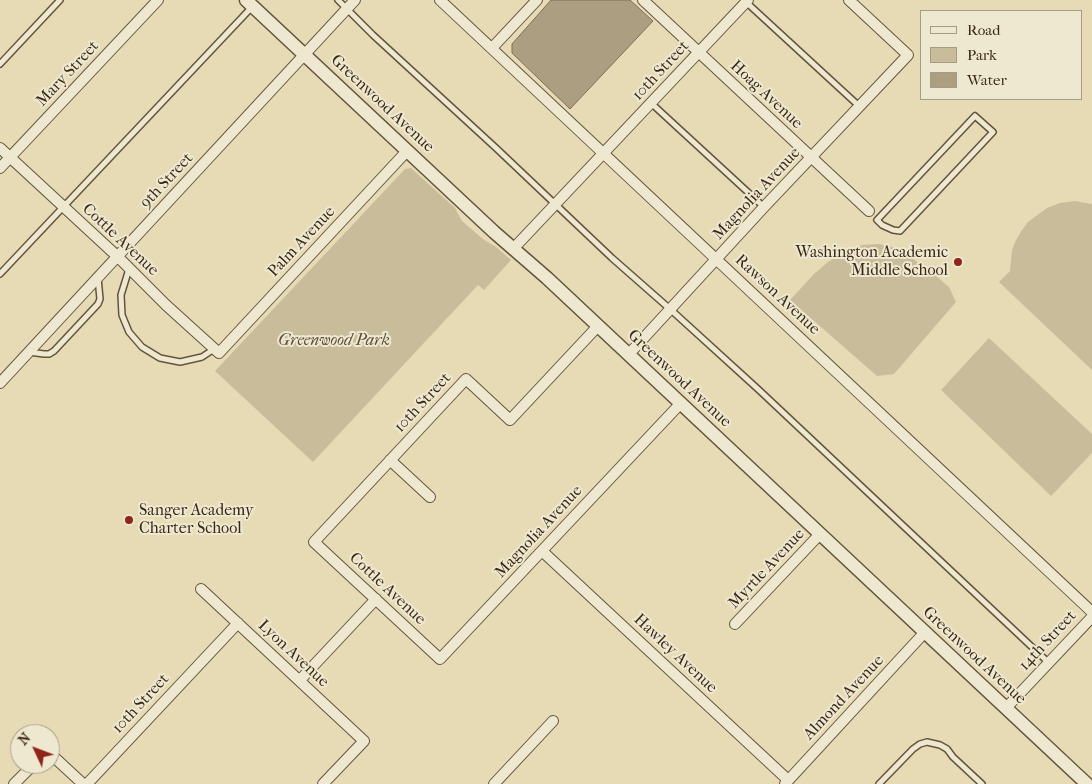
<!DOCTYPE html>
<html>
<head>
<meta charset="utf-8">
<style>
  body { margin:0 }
  #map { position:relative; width:1092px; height:784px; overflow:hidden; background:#e7dbb6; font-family:"IM FELL French Canon",serif }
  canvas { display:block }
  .legend { position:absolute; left:920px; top:10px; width:162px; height:90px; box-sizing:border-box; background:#efe8d0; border:1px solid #a69b86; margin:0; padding:6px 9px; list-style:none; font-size:15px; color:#382716 }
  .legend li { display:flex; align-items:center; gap:10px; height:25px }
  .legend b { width:25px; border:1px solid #a69b86 }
  .north { position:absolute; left:10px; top:724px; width:50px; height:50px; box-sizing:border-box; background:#efe8d0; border:1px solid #a69b86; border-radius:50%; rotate:313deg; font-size:14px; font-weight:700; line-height:20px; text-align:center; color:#382716 }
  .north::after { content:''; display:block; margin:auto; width:18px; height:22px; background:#8f2418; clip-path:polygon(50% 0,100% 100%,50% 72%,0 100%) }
</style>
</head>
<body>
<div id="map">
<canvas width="1092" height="784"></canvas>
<ul class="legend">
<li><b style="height:6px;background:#efe8d0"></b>Road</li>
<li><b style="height:14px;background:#c9bc9b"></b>Park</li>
<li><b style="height:14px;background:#ac9e80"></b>Water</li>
</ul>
<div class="north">N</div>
</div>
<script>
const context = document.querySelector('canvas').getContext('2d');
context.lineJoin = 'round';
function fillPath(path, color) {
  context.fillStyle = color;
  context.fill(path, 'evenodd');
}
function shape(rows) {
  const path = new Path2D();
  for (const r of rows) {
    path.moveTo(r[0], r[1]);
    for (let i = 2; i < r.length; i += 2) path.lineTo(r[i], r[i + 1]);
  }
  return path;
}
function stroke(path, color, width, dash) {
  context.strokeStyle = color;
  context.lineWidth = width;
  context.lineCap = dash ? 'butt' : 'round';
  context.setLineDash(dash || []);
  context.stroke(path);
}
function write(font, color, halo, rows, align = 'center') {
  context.font = font + ' "IM FELL French Canon",serif';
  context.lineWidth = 4;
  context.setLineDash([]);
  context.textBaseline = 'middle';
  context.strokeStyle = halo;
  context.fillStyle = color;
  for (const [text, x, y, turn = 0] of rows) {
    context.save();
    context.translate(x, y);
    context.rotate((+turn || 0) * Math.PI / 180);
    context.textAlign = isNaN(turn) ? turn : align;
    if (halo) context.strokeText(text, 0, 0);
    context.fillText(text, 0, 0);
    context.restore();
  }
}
const green = shape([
  [411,168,455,208,462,221,483,239,496,247,511,260,484,290,478,285,313,462,215,371,405,169],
  [1075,201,1092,204,1092,370,999,282,1010,271,1012,250,1016,240,1022,230,1028,222,1047,208,1060,203],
  [879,244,895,248,910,257,928,269,949,287,956,302,894,374,877,376,790,300,814,274,828,262,843,252,862,245],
  [989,338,1092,434,1092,453,1051,496,941,390]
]);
const water = shape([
  [551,0,630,0,653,21,570,109,512,53,512,44,551,0]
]);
const service = shape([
  [338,0,373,35,496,148,612,258,670,309,759,390,1049,663],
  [746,2,859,106],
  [0,64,60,0],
  [651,103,764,207],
  [975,116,993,132,900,231,893,230,882,225,877,220,975,116],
  [129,269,121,295,122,315,129,332,142,347,160,358,180,362,202,357,214,349],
  [0,274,252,7],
  [29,352,44,354,49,354,54,351,98,304,100,299,98,278],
  [879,784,913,749,920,744,927,742,940,745,947,749,953,757,982,784]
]);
const minor = shape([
  [440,0,1092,612],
  [643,0,869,211],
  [492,48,537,0],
  [0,148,118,257,166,305,219,353,407,151],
  [0,168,158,0],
  [513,249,748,0],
  [598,326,510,420,466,379,314,542,440,659,681,403],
  [629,354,764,207,908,55,849,0],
  [0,383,355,0],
  [390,460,430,497],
  [542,551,788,780],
  [201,589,364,741,323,784],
  [735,624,820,534],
  [300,680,376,599],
  [1006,708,1092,617],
  [50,756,55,758,83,784],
  [14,784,34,764],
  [87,784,238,623],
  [494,784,553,721],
  [785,784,925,632]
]);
const tertiary = shape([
  [246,0,494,232,547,278,1087,784]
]);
const markers = [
  [958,262,5,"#8f2418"],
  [129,520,5,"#8f2418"]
];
const streetNames = [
  ["10th Street",661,71,-47],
  ["Mary Street",68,74,-47],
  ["Hoag Avenue",766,95,43],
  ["Greenwood Avenue",382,104,43],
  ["9th Street",167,181,-47],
  ["Magnolia Avenue",757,194,-47],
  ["Cottle Avenue",120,240,43],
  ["Palm Avenue",302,242,-47],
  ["Rawson Avenue",777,295,43],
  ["Greenwood Avenue",679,379,43],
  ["10th Street",423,403,-47],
  ["Magnolia Avenue",539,532,-47],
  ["Myrtle Avenue",767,569,-47],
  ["Cottle Avenue",387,589,43],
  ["14th Street",1048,641,-47],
  ["Lyon Avenue",293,654,43],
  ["Hawley Avenue",675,654,43],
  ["Greenwood Avenue",974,656,43],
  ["Almond Avenue",844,698,-47],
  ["10th Street",141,704,-47]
];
const poiNames = [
  ["Washington Academic",948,253],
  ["Middle School",948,271],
  ["Sanger Academy",139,511,"left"],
  ["Charter School",139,529,"left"]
];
const parkNames = [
  ["Greenwood Park",334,341]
];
fillPath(green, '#c9bc9b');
fillPath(water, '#ac9e80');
stroke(water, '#7e6e56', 1);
stroke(service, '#64543e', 8);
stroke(minor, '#64543e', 12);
stroke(tertiary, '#64543e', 15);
stroke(service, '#efe8d0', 5);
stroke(minor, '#efe8d0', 10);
stroke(tertiary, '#efe8d0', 12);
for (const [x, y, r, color] of markers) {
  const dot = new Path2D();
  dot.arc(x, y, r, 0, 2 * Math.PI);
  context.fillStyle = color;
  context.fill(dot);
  stroke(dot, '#efe8d0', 2);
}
write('16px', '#382716', '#efe8d0', streetNames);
write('16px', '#382716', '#efe8d0', poiNames, 'right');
write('italic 16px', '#5c4c37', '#efe8d0', parkNames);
</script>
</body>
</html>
